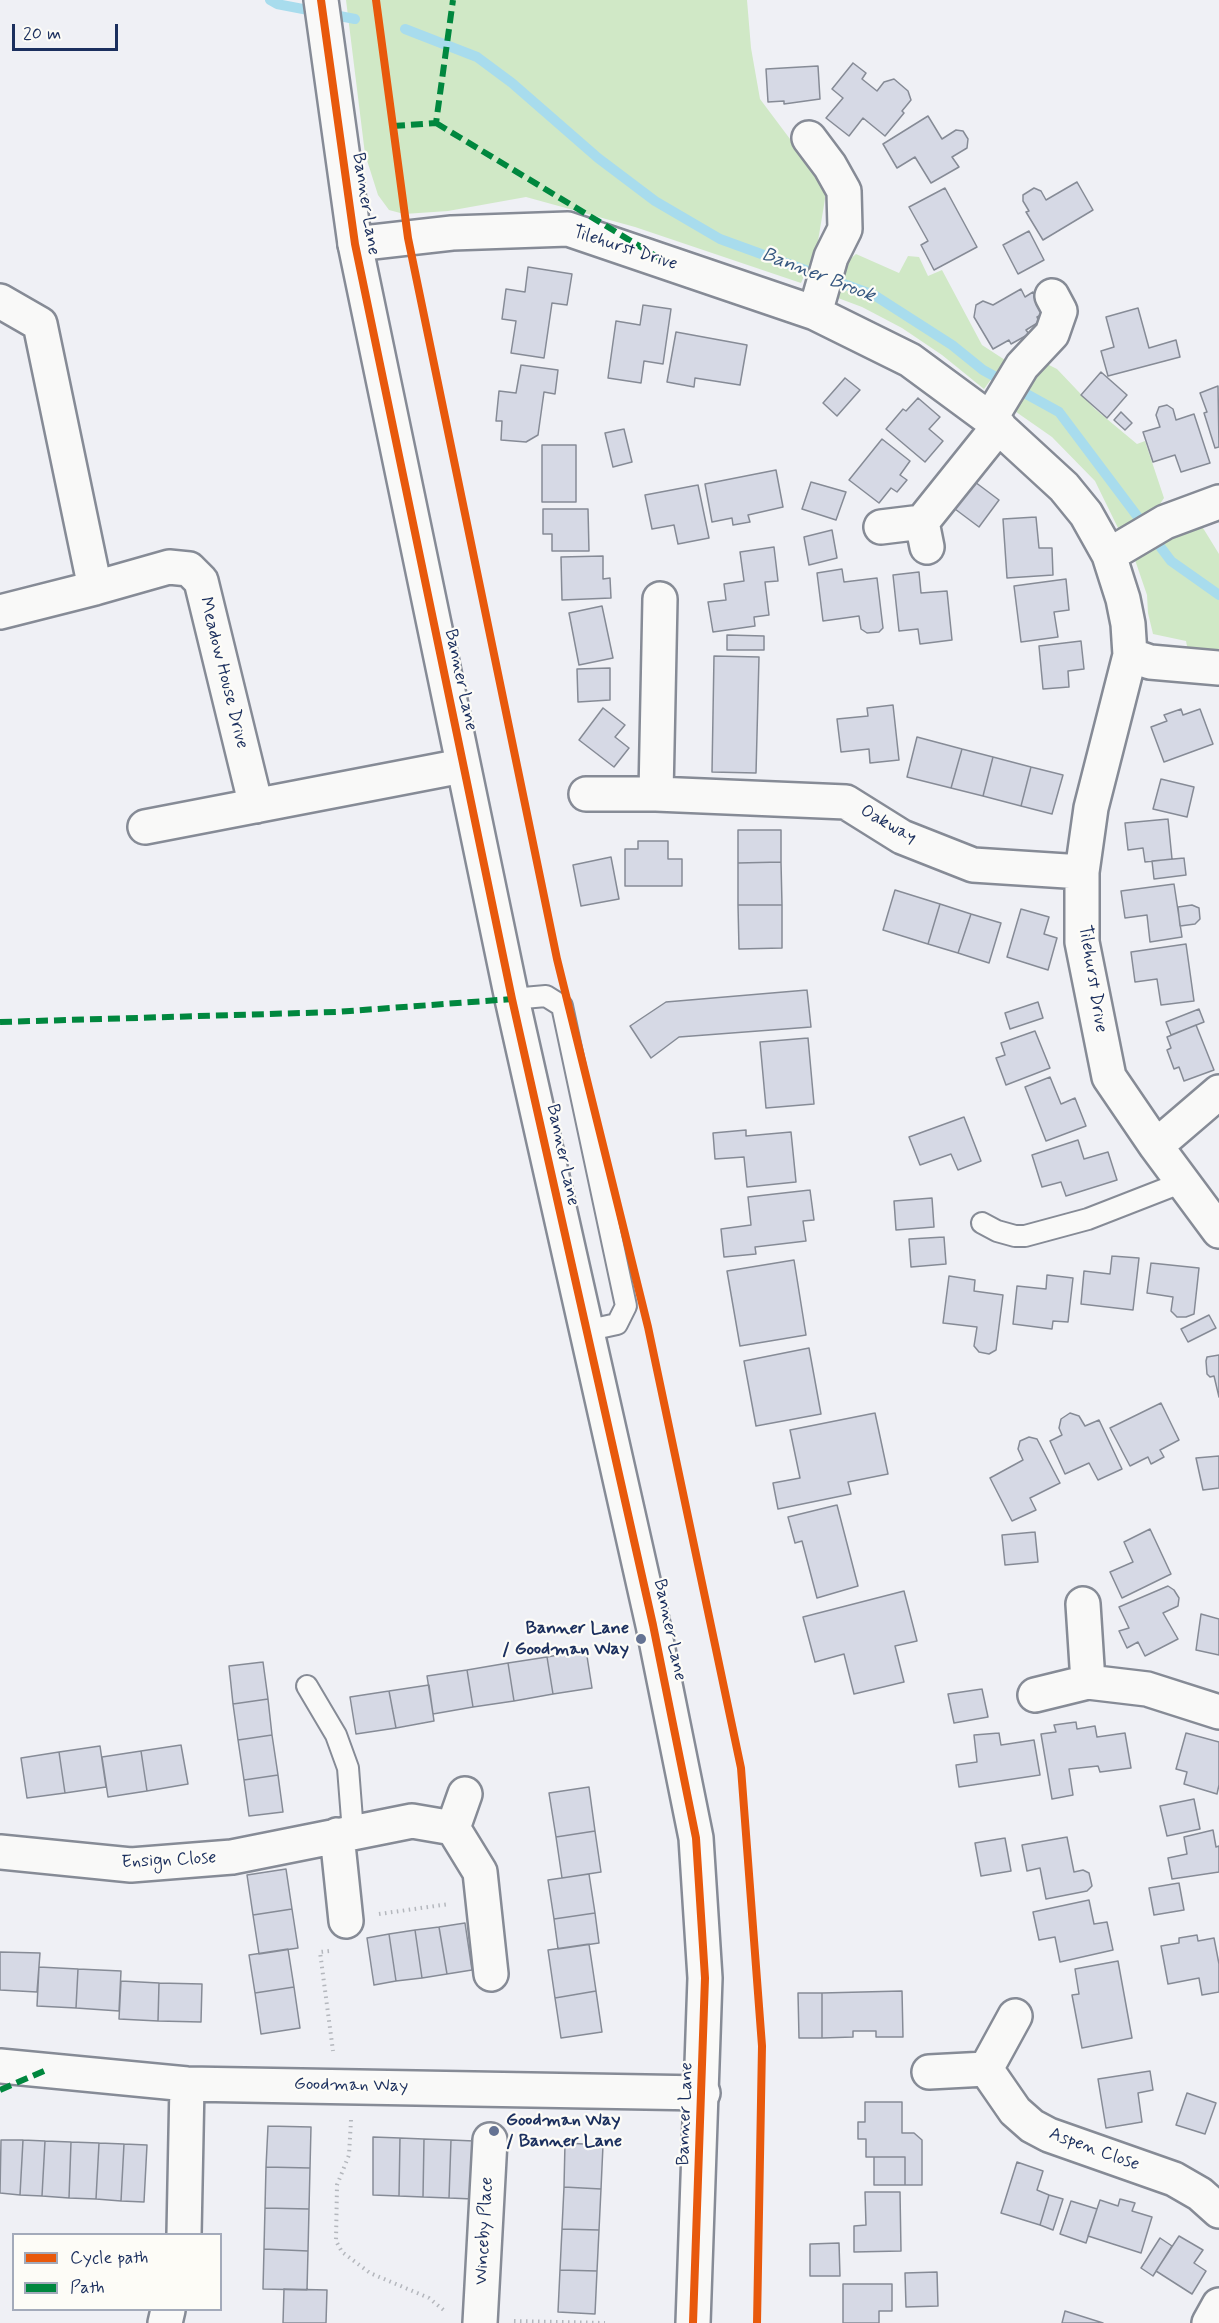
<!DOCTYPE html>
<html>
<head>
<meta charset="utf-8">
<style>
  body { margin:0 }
  #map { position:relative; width:1219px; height:2323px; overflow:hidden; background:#eff0f5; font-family:Mynerve,sans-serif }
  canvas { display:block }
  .legend { position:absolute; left:12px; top:2233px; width:210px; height:78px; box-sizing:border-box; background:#fdfcf7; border:2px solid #a3aaba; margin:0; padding:8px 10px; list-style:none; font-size:18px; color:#1b2f5e }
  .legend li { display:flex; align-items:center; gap:12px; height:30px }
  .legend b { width:30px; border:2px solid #a3aaba }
  .scale { position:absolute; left:12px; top:24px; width:106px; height:27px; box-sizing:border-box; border:3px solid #1b2f5e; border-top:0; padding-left:8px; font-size:18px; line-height:21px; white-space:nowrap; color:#1b2f5e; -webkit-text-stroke:4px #fdfcf7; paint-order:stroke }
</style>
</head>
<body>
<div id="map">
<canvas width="1219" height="2323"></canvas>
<ul class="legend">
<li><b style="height:8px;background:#e8590c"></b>Cycle path</li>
<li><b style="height:8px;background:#00873e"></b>Path</li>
</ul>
<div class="scale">20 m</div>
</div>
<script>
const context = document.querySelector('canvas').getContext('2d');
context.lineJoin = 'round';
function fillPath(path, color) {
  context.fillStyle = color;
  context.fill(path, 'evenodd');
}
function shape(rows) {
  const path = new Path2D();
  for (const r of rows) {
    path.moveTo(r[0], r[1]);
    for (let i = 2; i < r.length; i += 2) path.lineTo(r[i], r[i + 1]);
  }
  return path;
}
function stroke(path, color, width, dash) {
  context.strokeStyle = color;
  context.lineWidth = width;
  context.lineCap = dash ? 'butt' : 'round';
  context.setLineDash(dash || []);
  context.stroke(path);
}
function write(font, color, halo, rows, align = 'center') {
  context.font = font + ' Mynerve,sans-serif';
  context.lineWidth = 4.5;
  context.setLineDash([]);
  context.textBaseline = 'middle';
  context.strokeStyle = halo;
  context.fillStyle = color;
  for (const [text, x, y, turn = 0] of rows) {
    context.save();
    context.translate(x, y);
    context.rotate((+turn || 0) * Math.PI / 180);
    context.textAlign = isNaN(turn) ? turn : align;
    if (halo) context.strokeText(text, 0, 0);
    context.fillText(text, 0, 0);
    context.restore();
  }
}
const green = shape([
  [346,0,747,0,751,48,760,99,802,155,826,193,817,247,801,283,635,227,526,197,448,211,404,214,389,210,378,195,365,154],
  [856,254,899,273,908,256,919,257,928,276,942,270,982,345,1005,360,984,389,942,355,902,328,862,307,838,298,848,261],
  [1047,364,1057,369,1095,409,1137,444,1145,441,1164,498,1158,507,1119,530,1095,481,1052,437,1009,407,1038,366],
  [1203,528,1219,554,1219,651,1188,651,1186,641,1153,634,1148,613,1147,595,1134,557,1172,531]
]);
const stream = shape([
  [270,0,277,4,355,19],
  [405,29,477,57,512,83,598,158,655,201,720,239,874,295,952,345,983,370,1059,412,1171,561,1219,595]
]);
const building = shape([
  [853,63,866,73,862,79,877,91,884,82,894,79,908,91,911,100,902,111,904,113,885,136,863,118,849,136,826,118,843,98,832,89,853,63],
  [818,66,820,99,784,104,784,101,768,102,766,69,818,66],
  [928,116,942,139,956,130,963,131,968,139,967,148,952,157,959,167,931,183,915,157,897,168,883,144,928,116],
  [1077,182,1093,210,1043,240,1026,212,1029,211,1023,201,1023,195,1034,188,1041,191,1046,200,1077,182],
  [945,188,977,247,934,270,921,245,928,241,909,207,945,188],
  [1029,231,1044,260,1018,274,1003,245,1029,231],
  [528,267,572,274,567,305,552,303,544,358,511,353,516,321,502,319,506,289,525,292,528,267],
  [1021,289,1025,297,1033,292,1045,313,1037,317,1039,322,1026,330,1029,334,1011,344,1009,340,993,349,974,317,976,305,983,301,993,305,1021,289],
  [643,305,671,309,663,364,644,361,641,383,608,378,616,321,640,325,643,305],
  [1138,308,1149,348,1176,340,1180,357,1108,376,1101,351,1114,347,1106,317,1138,308],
  [676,332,747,345,740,385,695,378,694,387,667,382,676,332],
  [521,365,558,370,555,394,544,392,538,435,526,442,501,440,502,421,496,421,499,391,516,393,521,365],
  [1101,372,1127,395,1107,418,1081,395,1101,372],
  [845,378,860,390,837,416,823,403,845,378],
  [1218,386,1219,447,1215,448,1204,413,1207,412,1200,393,1218,386],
  [918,398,940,417,929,429,943,441,925,462,886,429,903,409,906,411,918,398],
  [1167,405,1173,409,1176,420,1194,414,1210,463,1181,472,1175,455,1153,462,1143,432,1160,427,1156,415,1159,407,1167,405],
  [1121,412,1132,423,1125,430,1114,420,1121,412],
  [624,429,632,462,613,467,605,433,624,429],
  [882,439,910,461,900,475,907,480,897,492,891,488,879,503,849,480,882,439],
  [542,445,576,445,576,502,542,502,542,445],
  [776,470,783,507,748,515,750,522,733,525,732,518,712,522,705,484,776,470],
  [811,482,846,492,836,520,802,509,811,482],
  [975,482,999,500,979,527,955,509,975,482],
  [698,485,709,538,678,544,674,525,652,529,645,495,698,485],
  [543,509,588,509,589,551,552,551,552,534,543,534,543,509],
  [1036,517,1039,548,1052,548,1053,575,1007,578,1003,519,1036,517],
  [832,530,837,558,809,565,804,537,832,530],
  [774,547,778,581,765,582,769,615,754,617,755,626,713,632,708,602,726,600,724,584,744,581,740,552,774,547],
  [603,556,603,579,610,578,611,598,562,600,561,557,603,556],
  [842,569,844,582,877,578,883,628,879,632,867,633,861,629,859,616,823,621,817,573,842,569],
  [919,572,921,593,947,591,952,640,920,644,918,629,899,631,893,575,919,572],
  [1066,579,1069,610,1054,612,1058,637,1021,642,1014,586,1066,579],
  [602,606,613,658,579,665,569,613,602,606],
  [727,635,764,636,764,650,727,650,727,635],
  [1081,641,1084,669,1068,671,1069,687,1043,689,1039,646,1081,641],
  [714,656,759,657,756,773,712,772,714,656],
  [610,668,610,700,578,702,577,669,610,668],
  [893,705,899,760,870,763,869,749,841,752,837,719,868,716,867,708,893,705],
  [603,708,625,725,615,737,629,748,614,767,579,740,603,708],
  [1181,709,1183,715,1200,709,1213,744,1164,762,1151,727,1167,721,1164,715,1181,709],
  [917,737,962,749,951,788,907,777,917,737],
  [962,749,993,757,983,796,951,788,962,749],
  [993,757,1031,767,1021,806,983,796,993,757],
  [1031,767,1063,775,1052,814,1021,806,1031,767],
  [1161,779,1194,787,1187,817,1153,809,1161,779],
  [1168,819,1172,859,1145,862,1143,848,1128,850,1125,823,1168,819],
  [738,830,781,830,781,862,738,863,738,830],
  [638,841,668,841,668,859,682,859,682,886,625,886,625,849,638,849,638,841],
  [611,857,619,899,581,906,573,865,611,857],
  [1184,858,1186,875,1154,879,1152,861,1184,858],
  [781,862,782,905,738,905,738,863,781,862],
  [1174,884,1182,937,1150,942,1147,915,1125,918,1121,891,1174,884],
  [895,890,940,904,928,944,883,930,895,890],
  [940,904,971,914,958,953,928,944,940,904],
  [738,905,782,905,782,948,739,949,738,905],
  [1192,905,1199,908,1200,919,1195,924,1180,926,1178,907,1192,905],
  [1021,909,1049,917,1044,934,1057,938,1048,970,1007,957,1021,909],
  [971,914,1001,923,989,963,958,953,971,914],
  [1186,944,1194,1001,1161,1005,1157,979,1135,982,1131,952,1186,944],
  [807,990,811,1027,679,1037,651,1058,630,1026,666,1002,807,990],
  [1038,1002,1043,1018,1010,1029,1005,1013,1038,1002],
  [1199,1009,1204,1022,1171,1035,1166,1022,1199,1009],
  [1196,1025,1214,1070,1184,1081,1179,1067,1174,1069,1167,1050,1171,1048,1167,1037,1196,1025],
  [1035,1031,1050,1068,1006,1085,996,1058,1005,1055,1001,1043,1035,1031],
  [808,1038,814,1104,766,1108,760,1042,808,1038],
  [1050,1077,1061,1104,1075,1098,1086,1126,1046,1141,1025,1087,1050,1077],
  [964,1117,981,1161,958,1170,951,1154,920,1165,909,1137,964,1117],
  [746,1130,746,1136,791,1132,796,1182,747,1187,744,1157,715,1159,713,1133,746,1130],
  [1078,1140,1084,1159,1108,1152,1117,1180,1066,1196,1061,1182,1042,1187,1032,1155,1078,1140],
  [810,1190,814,1220,803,1221,806,1241,755,1247,756,1254,724,1257,721,1229,751,1225,748,1197,810,1190],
  [932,1198,934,1227,896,1230,894,1201,932,1198],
  [944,1237,946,1264,911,1267,909,1239,944,1237],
  [1112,1256,1139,1258,1133,1310,1081,1304,1084,1271,1110,1274,1112,1256],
  [794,1260,806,1335,740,1346,727,1271,794,1260],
  [1151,1263,1199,1268,1194,1314,1186,1317,1177,1317,1171,1311,1173,1297,1147,1293,1151,1263],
  [1047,1275,1073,1278,1068,1322,1053,1321,1052,1329,1013,1324,1017,1286,1046,1289,1047,1275],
  [949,1276,975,1280,974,1291,1003,1295,996,1350,989,1354,979,1352,974,1346,977,1327,943,1323,949,1276],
  [1209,1315,1216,1328,1188,1342,1181,1329,1209,1315],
  [809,1348,821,1414,756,1426,744,1361,809,1348],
  [1219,1355,1219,1397,1214,1376,1210,1377,1207,1374,1206,1361,1207,1357,1219,1355],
  [1161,1403,1179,1440,1160,1450,1164,1457,1151,1464,1148,1457,1130,1466,1110,1428,1161,1403],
  [875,1413,888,1474,848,1482,851,1494,778,1509,773,1483,800,1478,790,1430,875,1413],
  [1070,1413,1079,1416,1085,1426,1099,1420,1122,1469,1098,1480,1089,1463,1065,1474,1050,1441,1062,1435,1059,1428,1061,1419,1070,1413],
  [1029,1437,1037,1439,1060,1483,1030,1498,1036,1510,1012,1521,990,1478,1023,1460,1018,1449,1020,1441,1029,1437],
  [1219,1456,1219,1488,1203,1490,1196,1458,1219,1456],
  [837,1505,858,1586,817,1598,802,1541,795,1543,788,1517,837,1505],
  [1150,1529,1171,1574,1122,1598,1110,1572,1133,1562,1124,1542,1150,1529],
  [1035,1532,1038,1562,1005,1565,1002,1535,1035,1532],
  [1168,1586,1174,1590,1179,1598,1178,1606,1163,1613,1178,1639,1145,1656,1138,1642,1127,1648,1119,1631,1129,1628,1119,1607,1168,1586],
  [904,1591,917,1641,895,1646,904,1682,854,1694,844,1654,815,1662,803,1617,904,1591],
  [1201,1614,1219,1619,1219,1655,1196,1650,1201,1614],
  [586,1650,592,1688,553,1694,547,1657,586,1650],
  [547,1657,553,1694,514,1701,508,1663,547,1657],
  [263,1662,268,1699,233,1704,229,1666,263,1662],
  [508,1663,514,1701,473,1707,467,1670,508,1663],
  [467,1670,473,1707,433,1714,427,1676,467,1670],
  [429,1685,434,1721,396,1728,389,1691,429,1685],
  [982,1689,988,1717,954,1723,948,1694,982,1689],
  [389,1691,396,1728,356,1734,350,1697,389,1691],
  [268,1699,272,1735,238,1740,233,1704,268,1699],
  [1076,1722,1077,1729,1095,1726,1097,1737,1125,1733,1131,1768,1100,1772,1098,1766,1069,1769,1073,1795,1052,1799,1041,1734,1056,1732,1054,1725,1076,1722],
  [999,1733,1001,1745,1034,1740,1040,1775,959,1787,956,1765,977,1762,974,1735,999,1733],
  [1186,1733,1219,1742,1219,1785,1217,1794,1184,1784,1187,1772,1176,1769,1186,1733],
  [272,1735,278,1775,244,1780,238,1740,272,1735],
  [181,1745,188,1784,147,1791,141,1751,181,1745],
  [100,1746,106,1787,65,1793,59,1752,100,1746],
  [141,1751,147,1791,108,1797,102,1757,141,1751],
  [59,1752,65,1793,27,1798,21,1758,59,1752],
  [278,1775,283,1812,249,1816,244,1780,278,1775],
  [589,1787,595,1831,556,1837,549,1793,589,1787],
  [1194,1799,1200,1829,1167,1836,1160,1806,1194,1799],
  [1213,1830,1216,1847,1219,1846,1219,1872,1172,1879,1168,1858,1187,1854,1184,1837,1213,1830],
  [595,1831,601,1872,562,1878,556,1837,595,1831],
  [1067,1837,1074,1872,1083,1870,1089,1873,1092,1886,1087,1891,1046,1899,1040,1868,1027,1871,1022,1845,1067,1837],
  [1005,1838,1011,1871,981,1876,975,1843,1005,1838],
  [286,1869,292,1909,253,1915,247,1875,286,1869],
  [589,1874,595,1913,554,1919,548,1880,589,1874],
  [1179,1883,1184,1910,1154,1915,1149,1888,1179,1883],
  [1089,1900,1094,1924,1107,1922,1113,1950,1060,1962,1055,1937,1039,1940,1033,1912,1089,1900],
  [292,1909,298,1948,259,1954,253,1915,292,1909],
  [595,1913,599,1943,558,1949,554,1919,595,1913],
  [465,1923,472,1970,447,1974,439,1927,465,1923],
  [439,1927,447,1974,422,1978,415,1930,439,1927],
  [415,1930,422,1978,396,1981,389,1934,415,1930],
  [389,1934,396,1981,374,1985,367,1938,389,1934],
  [1197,1935,1198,1941,1214,1938,1219,1964,1219,1992,1202,1995,1199,1978,1168,1984,1161,1946,1179,1943,1179,1938,1197,1935],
  [589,1944,596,1991,555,1998,548,1950,589,1944],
  [288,1949,294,1987,255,1993,249,1955,288,1949],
  [0,1952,40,1953,37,1992,0,1990,0,1952],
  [1118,1961,1132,2038,1082,2048,1072,1995,1079,1994,1075,1969,1118,1961],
  [39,1967,78,1969,76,2008,37,2006,39,1967],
  [78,1969,121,1971,119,2011,76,2008,78,1969],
  [121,1981,159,1983,158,2021,119,2019,121,1981],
  [159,1983,202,1984,201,2022,158,2021,159,1983],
  [294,1987,300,2028,261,2034,255,1993,294,1987],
  [596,1991,602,2032,561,2038,555,1998,596,1991],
  [902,1991,903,2037,876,2037,876,2031,853,2031,853,2037,822,2038,822,1993,902,1991],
  [798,1993,822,1993,822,2038,799,2038,798,1993],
  [1150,2071,1153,2090,1138,2093,1142,2122,1106,2128,1098,2079,1150,2071],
  [1187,2093,1216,2103,1205,2134,1176,2125,1187,2093],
  [865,2102,902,2102,902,2133,914,2133,922,2140,922,2185,905,2185,905,2157,866,2157,866,2139,858,2139,858,2122,865,2122,865,2102],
  [268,2126,311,2127,310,2168,266,2167,268,2126],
  [373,2137,400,2138,399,2196,373,2195,373,2137],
  [400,2138,424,2139,423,2197,399,2196,400,2138],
  [424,2139,451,2140,449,2198,423,2197,424,2139],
  [1,2140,23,2140,20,2195,0,2193,1,2140],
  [23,2140,45,2141,42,2196,20,2195,23,2140],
  [451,2140,474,2141,473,2199,449,2198,451,2140],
  [45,2141,71,2142,69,2198,42,2196,45,2141],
  [71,2142,99,2143,96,2199,69,2198,71,2142],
  [99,2143,124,2144,121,2201,96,2199,99,2143],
  [565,2143,603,2145,601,2189,564,2187,565,2143],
  [124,2144,147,2145,144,2202,121,2201,124,2144],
  [874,2157,905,2157,905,2185,874,2185,874,2157],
  [1017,2162,1043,2171,1037,2190,1049,2195,1040,2225,1001,2213,1017,2162],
  [266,2167,310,2168,309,2209,265,2208,266,2167],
  [564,2187,601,2189,599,2230,562,2229,564,2187],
  [865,2192,900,2192,901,2251,854,2252,854,2226,866,2225,865,2192],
  [1049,2195,1063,2199,1053,2230,1040,2225,1049,2195],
  [1120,2199,1135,2203,1132,2211,1152,2217,1141,2253,1088,2236,1100,2200,1118,2206,1120,2199],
  [1071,2201,1097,2209,1086,2243,1060,2234,1071,2201],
  [265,2208,309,2209,308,2251,264,2249,265,2208],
  [562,2229,599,2230,597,2271,560,2270,562,2229],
  [1179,2236,1203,2250,1194,2263,1206,2271,1192,2294,1156,2271,1179,2236],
  [1160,2238,1172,2246,1153,2276,1141,2268,1160,2238],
  [839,2243,840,2276,810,2276,810,2244,839,2243],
  [264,2249,308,2251,307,2290,263,2289,264,2249],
  [560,2270,597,2271,595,2314,558,2312,560,2270],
  [937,2272,938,2306,906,2307,905,2273,937,2272],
  [843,2284,892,2284,892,2311,879,2311,879,2323,843,2323,843,2284],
  [284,2289,327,2290,326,2323,283,2323,284,2289],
  [1065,2311,1103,2323,1062,2323,1065,2311]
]);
const path = shape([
  [379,1914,449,1904],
  [329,1951,320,1952,333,2051],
  [351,2120,349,2155,337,2185,336,2241,342,2252,370,2273,429,2298,446,2312],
  [514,2321,605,2323]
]);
const lane = shape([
  [512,999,546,996,562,1006,626,1306,617,1324,585,1331],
  [982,1223,997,1231,1015,1236,1025,1236,1088,1219,1183,1182],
  [307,1686,336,1735,348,1768,353,1832]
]);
const street = shape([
  [809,138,830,166,844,191,845,229,831,257,815,313],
  [355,244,452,233,568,229,815,313,910,360,990,419,1064,487,1086,514,1109,555,1123,599,1128,624,1130,655,1091,808,1082,872,1082,942,1109,1077,1156,1146,1219,1231],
  [0,301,40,324,95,588],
  [990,419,1022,366,1052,334,1060,311,1052,296],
  [922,522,999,426],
  [881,527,922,522,927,547],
  [1109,555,1165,522,1219,502],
  [660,599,656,794,846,802,902,837,973,865,1082,872],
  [0,612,95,588,169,567,189,569,201,581,256,806],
  [1130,655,1150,662,1219,668],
  [586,794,656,794],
  [145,827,462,766],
  [1156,1146,1219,1092],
  [1088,1682,1147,1689,1219,1712],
  [1035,1695,1088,1682,1083,1604],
  [453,1828,480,1872,491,1974],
  [337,1835,346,1921],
  [0,1852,131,1865,232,1857,412,1821,453,1828,465,1794],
  [0,2066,187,2084,703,2093],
  [986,2069,1015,2016],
  [929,2072,986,2069,1015,2111,1032,2126,1049,2135,1174,2179,1200,2194,1219,2211],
  [184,2234,187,2084],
  [165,2323,168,2310],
  [480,2323,490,2140],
  [1209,2323,1219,2305]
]);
const secondary = shape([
  [321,0,355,244,512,999,653,1625,696,1838,705,1978,693,2323]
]);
const quiet = shape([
  [436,123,664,261],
  [393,126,436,123,453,0],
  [0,1022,336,1012,512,999],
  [0,2090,44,2071]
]);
const cycleway = shape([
  [321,0,355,244,512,999,653,1625,696,1838,705,1978,693,2323],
  [376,0,408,238,557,959,648,1327,741,1768,762,2046,757,2323]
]);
const markers = [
  [641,1639,6,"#657393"],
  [494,2131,6,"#657393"]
];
const streetNames = [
  ["Banner Lane",365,204,81],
  ["Tilehurst Drive",625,249,18],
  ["Meadow House Drive",223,673,76],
  ["Banner Lane",460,680,78],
  ["Oakway",888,825,29],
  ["Tilehurst Drive",1092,979,81],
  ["Banner Lane",562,1155,78],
  ["Banner Lane",669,1630,78],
  ["Ensign Close",169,1861,-3],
  ["Goodman Way",351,2086,1],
  ["Banner Lane",686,2114,-88],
  ["Aspen Close",1094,2150,20],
  ["Winceby Place",485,2231,-87]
];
const poiNames = [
  ["Banner Lane",629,1629],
  ["/ Goodman Way",629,1650],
  ["Goodman Way",506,2121,"left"],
  ["/ Banner Lane",506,2142,"left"]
];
const waterNames = [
  ["Banner Brook",818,276,21]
];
fillPath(green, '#d0e8c6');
stroke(stream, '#a8dced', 10);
fillPath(building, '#d6d9e5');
stroke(building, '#868b96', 1.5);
stroke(lane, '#868b96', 24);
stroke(street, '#868b96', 38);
stroke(secondary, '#868b96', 38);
stroke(path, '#b4b7bd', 4, [1.5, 4.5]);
stroke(lane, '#f9f9f8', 20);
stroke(street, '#f9f9f8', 33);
stroke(secondary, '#f9f9f8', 33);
stroke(quiet, '#00873e', 6, [12, 6]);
stroke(cycleway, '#e8590c', 8);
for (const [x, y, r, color] of markers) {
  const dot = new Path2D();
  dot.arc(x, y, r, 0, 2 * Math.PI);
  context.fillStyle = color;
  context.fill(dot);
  stroke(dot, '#fdfcf7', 2);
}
write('18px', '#1b2f5e', '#fdfcf7', streetNames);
write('bold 18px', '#1b2f5e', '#fdfcf7', poiNames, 'right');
write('italic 20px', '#375881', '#fdfcf7', waterNames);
</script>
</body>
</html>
